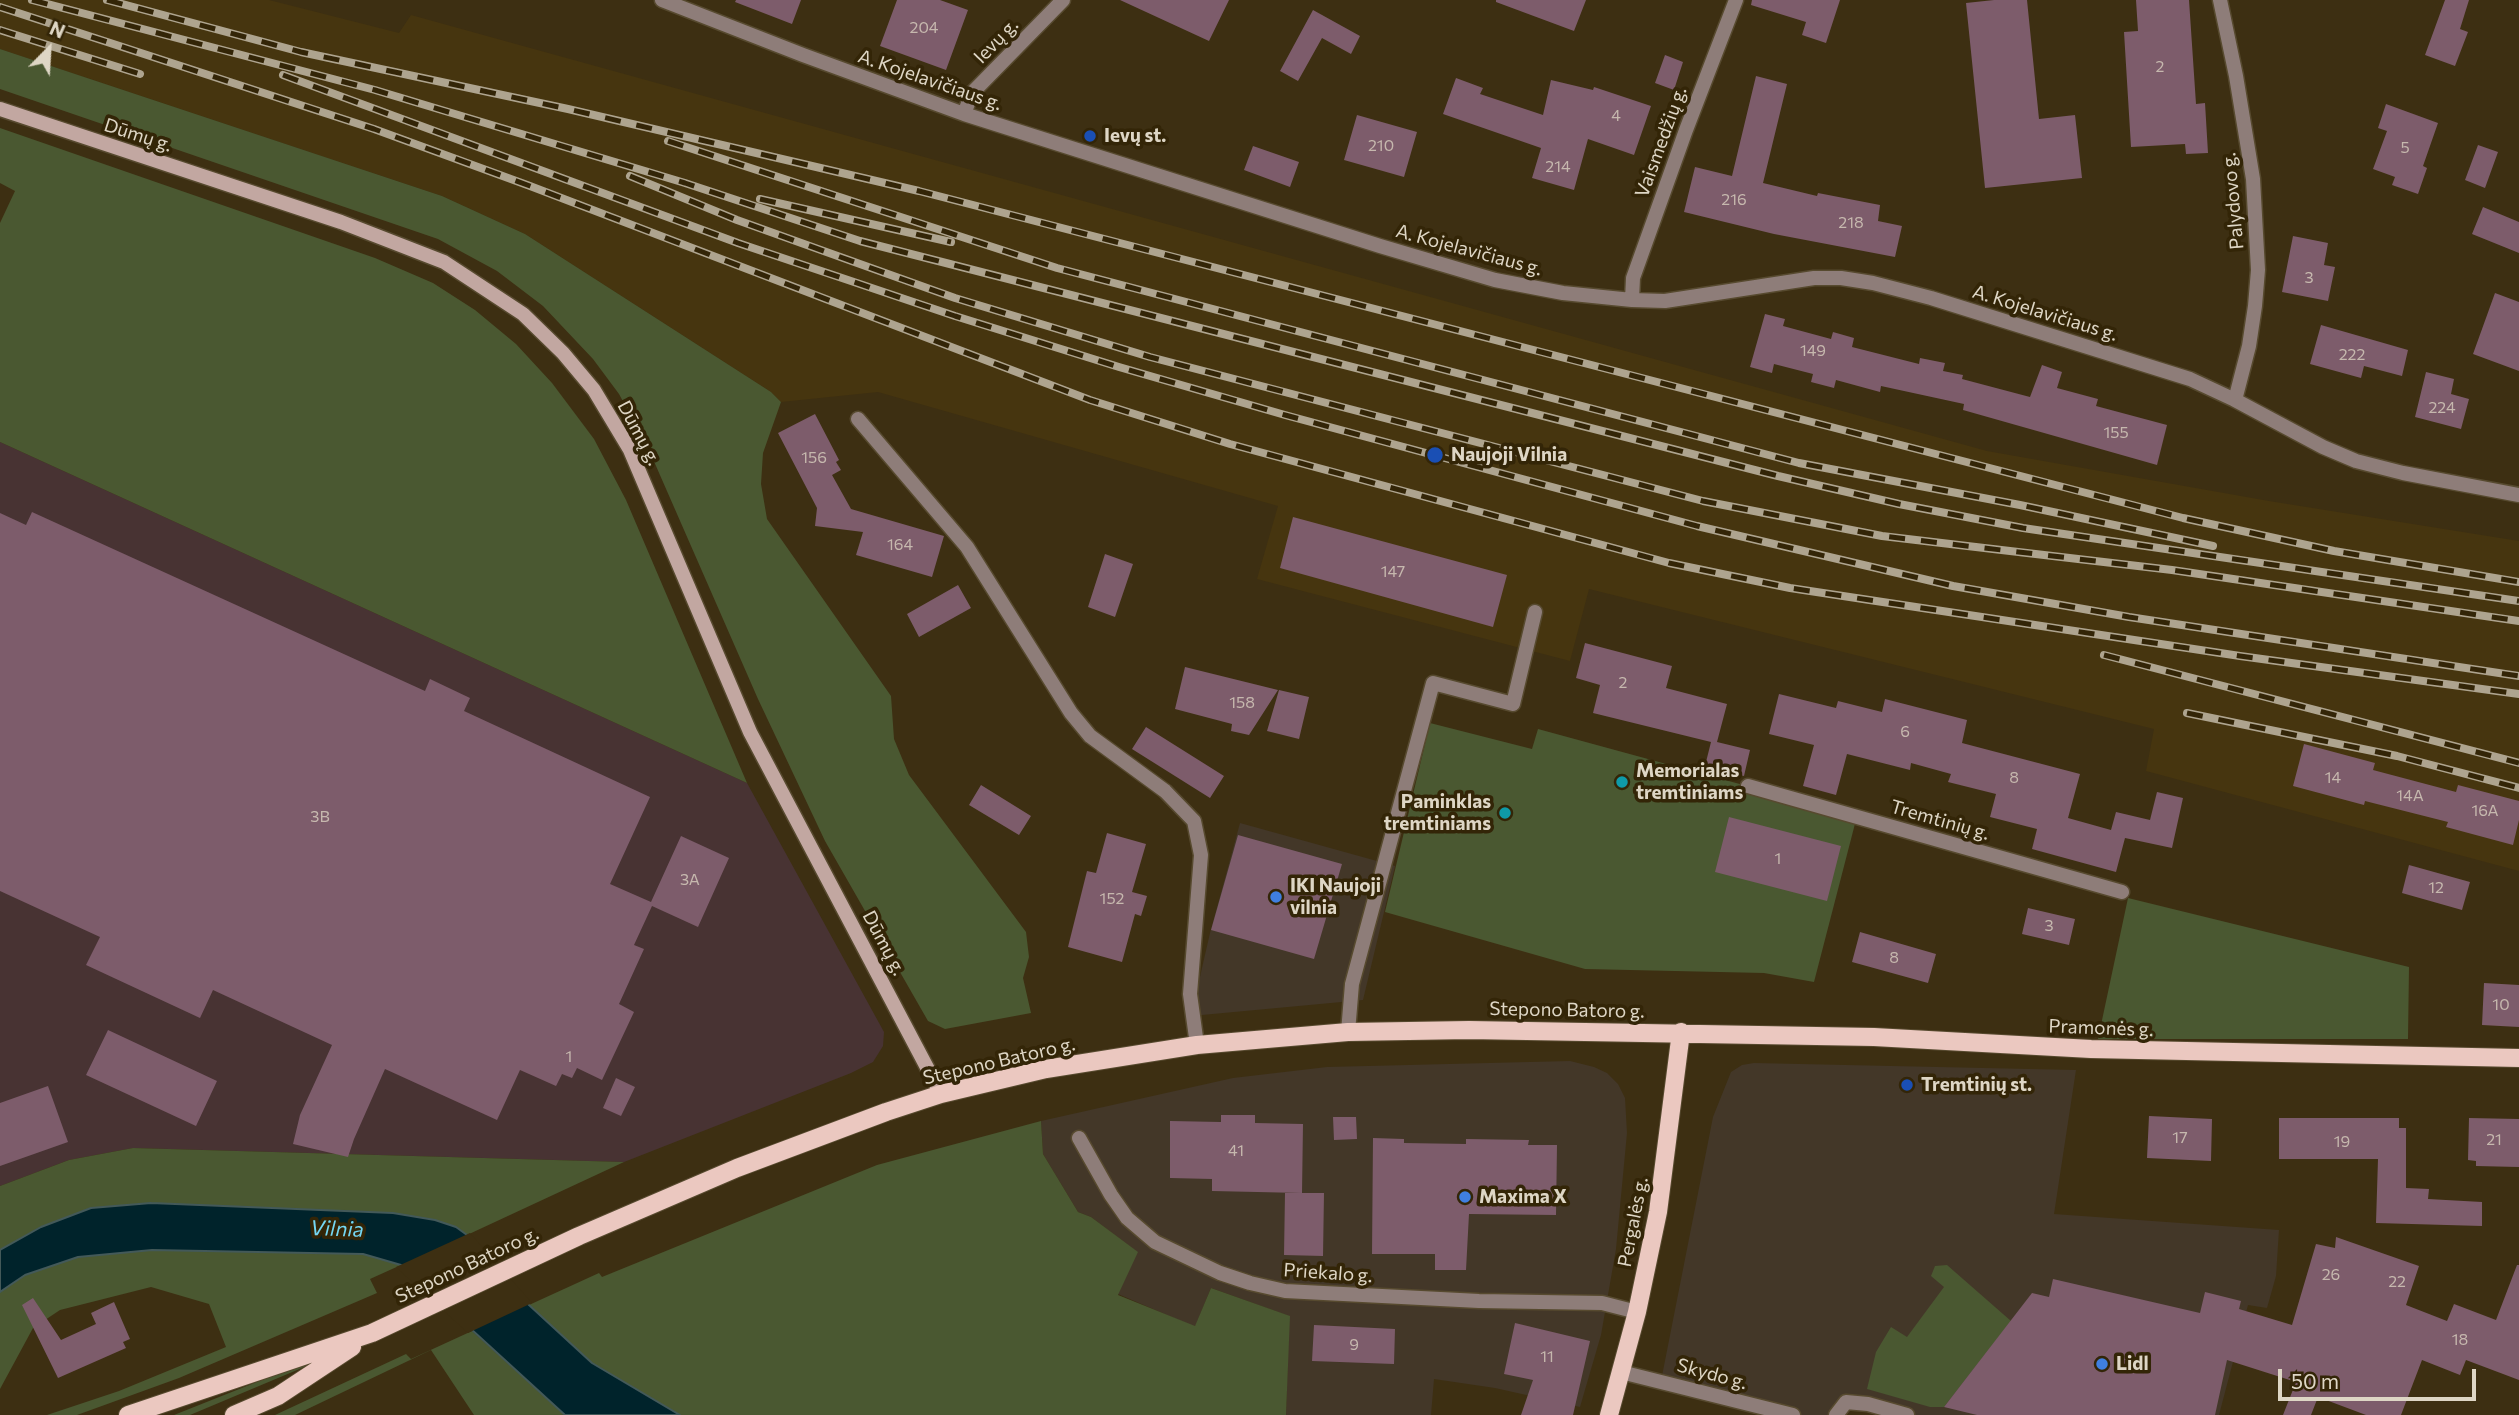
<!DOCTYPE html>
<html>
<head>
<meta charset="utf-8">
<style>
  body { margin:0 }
  #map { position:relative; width:2519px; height:1415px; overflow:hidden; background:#3d2f12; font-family:Commissioner,sans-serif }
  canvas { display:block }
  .north { position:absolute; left:14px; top:14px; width:70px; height:70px; -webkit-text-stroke:5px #332507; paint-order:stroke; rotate:24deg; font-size:19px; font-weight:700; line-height:28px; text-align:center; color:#ded6c5 }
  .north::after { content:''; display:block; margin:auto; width:24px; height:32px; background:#ded6c5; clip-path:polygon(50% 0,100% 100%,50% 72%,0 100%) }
  .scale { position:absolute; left:2278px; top:1369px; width:198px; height:32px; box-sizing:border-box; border:4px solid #ded6c5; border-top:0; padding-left:9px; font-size:21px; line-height:24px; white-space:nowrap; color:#ded6c5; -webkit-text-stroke:5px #332507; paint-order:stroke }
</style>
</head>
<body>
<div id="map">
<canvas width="2519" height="1415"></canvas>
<div class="north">N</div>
<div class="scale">50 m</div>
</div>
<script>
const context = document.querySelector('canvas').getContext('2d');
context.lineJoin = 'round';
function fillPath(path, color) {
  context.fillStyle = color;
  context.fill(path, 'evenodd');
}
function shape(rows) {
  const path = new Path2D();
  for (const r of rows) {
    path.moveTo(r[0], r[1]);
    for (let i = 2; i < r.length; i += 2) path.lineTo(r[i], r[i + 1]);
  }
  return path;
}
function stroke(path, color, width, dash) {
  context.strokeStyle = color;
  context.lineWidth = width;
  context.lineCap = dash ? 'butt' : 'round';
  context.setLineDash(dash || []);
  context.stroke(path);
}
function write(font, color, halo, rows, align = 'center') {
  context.font = font + ' Commissioner,sans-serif';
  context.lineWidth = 7;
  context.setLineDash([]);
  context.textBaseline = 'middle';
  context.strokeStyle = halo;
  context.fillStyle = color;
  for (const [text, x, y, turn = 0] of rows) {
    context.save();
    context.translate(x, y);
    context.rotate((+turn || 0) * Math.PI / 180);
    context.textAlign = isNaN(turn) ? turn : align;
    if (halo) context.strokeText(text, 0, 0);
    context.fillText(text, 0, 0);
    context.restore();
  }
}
const commercial = shape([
  [1240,823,1395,866,1363,1000,1191,1016,1210,933],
  [1570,1061,1594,1067,1607,1073,1618,1084,1625,1098,1627,1133,1616,1249,1601,1335,1580,1407,1495,1388,1434,1379,1431,1415,1286,1415,1289,1316,1211,1288,1195,1327,1118,1294,1137,1252,1091,1217,1078,1212,1043,1154,1041,1121,1233,1078,1327,1067],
  [1754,1063,2076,1070,2054,1214,2279,1230,2276,1276,2267,1308,2248,1305,2219,1415,1907,1415,1846,1402,1836,1415,1793,1415,1661,1381,1713,1117,1731,1072,1742,1065]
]);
const industrial = shape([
  [0,442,747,783,884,1032,883,1046,873,1062,851,1073,624,1162,133,1148,69,1160,0,1186]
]);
const built = shape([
  [0,0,269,0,399,33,411,15,1987,451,2269,501,2519,541,2519,871,2146,771,2154,729,1589,589,1570,661,1257,579,1278,506,878,392,781,402,771,392,525,234,442,196,0,49]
]);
const green = shape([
  [0,49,442,196,525,234,771,392,781,402,763,453,761,484,767,519,891,696,894,739,909,775,1026,932,1029,957,1023,978,1031,1013,945,1029,928,1021,825,841,758,699,649,450,619,394,593,359,543,306,497,271,438,239,0,89],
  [0,128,375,258,433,283,475,310,516,344,552,383,594,439,626,500,747,783,0,442,0,223,15,191,0,183],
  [1430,723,1532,749,1538,729,1857,816,1814,982,1764,973,1585,969,1385,912],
  [2128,898,2409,967,2408,1039,2098,1039],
  [1041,1121,1043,1154,1078,1212,1091,1217,1138,1252,1118,1295,1195,1326,1211,1288,1290,1316,1286,1415,680,1415,592,1363,529,1305,599,1273,602,1277,877,1165],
  [133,1148,624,1162,467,1235,456,1227,91,1208,41,1227,0,1250,0,1186,69,1160],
  [152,1250,363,1254,401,1265,370,1279,377,1293,179,1378,77,1415,47,1415,119,1391,226,1347,209,1304,151,1287,60,1310,33,1328,0,1389,0,1292,25,1275,78,1257],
  [1947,1265,2011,1321,1944,1407,1930,1407,1867,1389,1876,1352,1891,1327,1907,1337,1944,1287,1931,1276,1935,1266],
  [472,1331,565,1415,474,1415,431,1350,295,1415,275,1415,406,1354,411,1359],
  [307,1362,309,1365,190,1415,174,1415]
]);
const water = shape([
  [151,1203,393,1213,435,1220,456,1227,467,1235,529,1305,592,1363,680,1415,565,1415,401,1265,363,1254,152,1250,78,1257,25,1275,0,1292,0,1250,41,1227,91,1208,151,1203]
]);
const pier = shape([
  [470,1233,532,1303,468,1333,396,1267]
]);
const building = shape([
  [736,0,801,0,792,24,735,2],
  [897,0,940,0,968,10,946,70,880,46],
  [1120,0,1229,0,1209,41],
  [1496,0,1586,0,1574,31,1496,2],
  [1752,0,1840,0,1826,43,1802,35,1806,22,1751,5],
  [1994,0,2027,0,2039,119,2075,115,2082,178,1985,188,1966,3],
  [2136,0,2189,0,2196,104,2205,103,2208,153,2186,154,2185,144,2131,147,2124,32,2138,31],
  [2445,0,2469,0,2460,29,2468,32,2455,66,2425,55],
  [1313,10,1360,36,1351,54,1322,38,1298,81,1280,71],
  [1665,55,1683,62,1674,90,1655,83],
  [1756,76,1787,84,1763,183,1817,196,1818,193,1880,205,1878,221,1902,226,1895,257,1774,234,1684,212,1695,167,1732,176],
  [1456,78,1483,88,1480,94,1543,115,1551,80,1593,90,1594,87,1651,106,1634,155,1588,139,1574,190,1532,178,1541,148,1443,114],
  [2386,104,2438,123,2423,166,2427,168,2418,194,2392,185,2395,177,2373,169,2387,131,2378,128],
  [1357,115,1417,132,1404,177,1344,160],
  [2478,145,2498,152,2485,188,2465,180],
  [1253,146,1299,162,1290,187,1244,170],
  [2483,207,2519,222,2519,253,2472,234],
  [2293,236,2328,243,2324,265,2335,267,2328,301,2282,292],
  [2495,293,2519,302,2519,371,2473,354],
  [1765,314,1785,319,1783,326,1831,339,1833,332,1854,338,1852,347,1919,364,1920,358,1945,363,1943,371,1963,375,1962,379,2030,397,2042,365,2062,372,2057,388,2098,399,2096,406,2167,425,2157,465,1963,410,1964,404,1881,386,1880,392,1836,380,1834,388,1811,382,1813,374,1774,364,1772,373,1750,367],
  [2321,325,2408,350,2402,376,2364,366,2361,378,2310,364],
  [2426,372,2454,379,2451,394,2469,399,2461,429,2415,417],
  [815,414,839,460,836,462,841,470,832,475,851,509,944,536,932,577,856,555,863,532,815,526,817,508,778,433],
  [32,512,425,691,430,679,470,698,464,711,650,797,610,884,651,902,681,836,729,858,698,927,652,906,634,945,644,949,619,1004,634,1012,602,1080,577,1068,572,1078,562,1074,556,1086,520,1070,497,1120,385,1069,354,1139,348,1157,293,1144,300,1115,332,1045,213,990,200,1018,86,965,100,937,0,891,0,513,26,525],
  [1293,517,1507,575,1493,627,1280,568],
  [1105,554,1133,564,1115,617,1088,607],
  [958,585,971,608,919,637,907,614],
  [1585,643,1672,666,1666,688,1727,704,1717,742,1750,750,1744,776,1705,766,1711,742,1593,713,1600,685,1576,678],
  [1185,667,1278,690,1249,735,1231,731,1232,724,1175,709],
  [1279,690,1309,697,1299,739,1267,731],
  [1779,694,1836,708,1838,701,1882,712,1885,699,1967,720,1962,743,2080,774,2068,818,2111,830,2116,812,2150,820,2157,792,2183,798,2172,848,2125,838,2116,872,2032,849,2037,829,1990,817,1996,794,1948,782,1951,774,1911,763,1910,770,1847,754,1836,795,1803,786,1814,745,1769,734],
  [1146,727,1224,776,1210,798,1132,749],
  [2304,744,2375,763,2373,770,2456,792,2458,785,2519,801,2519,820,2513,845,2446,827,2448,822,2365,801,2364,805,2293,786],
  [981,785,1031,816,1019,835,969,805],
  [1729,817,1841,846,1827,901,1715,872],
  [1107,833,1146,844,1132,892,1147,896,1141,916,1135,914,1122,962,1068,947,1087,871,1096,873],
  [1238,835,1342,864,1314,959,1211,930],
  [2409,865,2470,882,2462,910,2402,893],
  [2028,908,2075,919,2069,945,2022,934],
  [1860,932,1936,954,1928,983,1852,962],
  [2484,983,2519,985,2519,1027,2482,1025],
  [108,1030,217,1081,196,1126,86,1075],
  [616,1078,635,1087,621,1116,603,1108],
  [48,1086,68,1142,0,1166,0,1103],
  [1221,1115,1255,1115,1255,1123,1303,1124,1302,1193,1212,1191,1212,1179,1170,1178,1170,1121,1221,1122],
  [2149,1116,2212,1119,2211,1161,2147,1158],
  [1333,1117,1356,1117,1357,1139,1334,1140],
  [2279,1118,2399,1118,2399,1128,2406,1128,2406,1188,2429,1189,2428,1199,2482,1202,2482,1226,2376,1223,2378,1159,2279,1159],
  [2469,1118,2519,1119,2519,1167,2476,1166,2476,1161,2468,1160],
  [1373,1138,1404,1139,1404,1143,1466,1144,1466,1139,1529,1140,1528,1145,1557,1145,1556,1215,1469,1214,1466,1270,1435,1270,1435,1254,1372,1254],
  [1285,1193,1324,1193,1323,1256,1284,1255],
  [2336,1237,2419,1266,2406,1305,2447,1321,2454,1304,2496,1320,2517,1265,2519,1265,2519,1380,2466,1360,2460,1375,2422,1360,2401,1415,2366,1415,2318,1397,2311,1415,2283,1415,2296,1382,2227,1360,2215,1415,1977,1415,1944,1407,2032,1293,2049,1297,2053,1279,2200,1313,2205,1292,2241,1301,2239,1309,2292,1325,2316,1244,2335,1248],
  [33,1298,61,1340,96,1324,91,1313,114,1302,130,1339,123,1342,126,1348,58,1378,22,1305],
  [1515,1323,1590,1341,1573,1415,1521,1415,1533,1380,1504,1374],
  [1314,1325,1395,1329,1394,1364,1312,1361]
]);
const street = shape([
  [662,0,803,55,964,114,1380,246,1495,280,1563,293,1632,300,1665,301,1814,278,1841,278,1873,283,1931,298,2190,379,2235,400,2323,447,2356,461,2403,473,2519,495],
  [2220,0,2236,76,2253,179,2258,270,2255,306,2249,346,2235,400],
  [964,114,972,93,1063,0],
  [1632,300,1633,278,1686,130,1736,0],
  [858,419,967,547,1071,713,1090,736,1165,791,1194,821,1201,855,1190,994,1197,1045],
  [1748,786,2122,892],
  [1348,1032,1352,984,1433,683,1513,704,1535,612],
  [1079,1138,1111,1195,1127,1218,1155,1242,1220,1273,1250,1283,1285,1291,1479,1301,1602,1303,1637,1312],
  [1621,1372,1793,1415],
  [1836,1415,1846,1402,1868,1404,1907,1415]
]);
const secondary = shape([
  [0,109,341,222,444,262,523,314,563,353,594,390,630,450,750,732,941,1094]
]);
const primary = shape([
  [128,1415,372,1333,579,1236,737,1168,886,1112,941,1094,1046,1069,1197,1045,1348,1032,1469,1030,1874,1037,2091,1049,2519,1058],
  [234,1415,278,1396,352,1347],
  [1609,1415,1637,1312,1658,1212,1681,1032]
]);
const rail = shape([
  [32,0,375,90,685,183,860,241,1778,476,1899,504,2023,528,2519,601],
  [107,0,301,52,568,109,919,191,2183,518,2334,551,2519,582],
  [0,7,374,129,530,186,1090,400,1230,444,1669,563,1790,588,2240,656,2519,694],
  [0,30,140,74],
  [283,75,738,243,955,316,1119,367,1285,415,1697,526,1953,586,2129,617,2519,676],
  [668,141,1057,268,1799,463,2020,505,2213,546],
  [630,176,737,220,955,298,1150,357,1703,501,1882,536,2172,570,2519,621],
  [760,199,951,242],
  [2104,655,2519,763],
  [2187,713,2397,756,2519,788]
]);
const markers = [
  [1090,136,7,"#1a4fb4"],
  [1435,455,9,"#1a4fb4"],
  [1622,782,7,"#0f9aa8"],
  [1505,813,7,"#0f9aa8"],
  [1276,897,7,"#3f7fe0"],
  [1907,1085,7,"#1a4fb4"],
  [1465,1197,7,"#3f7fe0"],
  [2102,1364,7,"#3f7fe0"]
];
const numberNames = [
  ["204",924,28],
  ["2",2160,67],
  ["4",1616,116],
  ["210",1381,146],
  ["5",2405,148],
  ["214",1558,167],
  ["216",1734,200],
  ["218",1851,223],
  ["3",2309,278],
  ["149",1813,351],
  ["222",2352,355],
  ["224",2442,408],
  ["155",2116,433],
  ["156",814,458],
  ["164",900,545],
  ["147",1393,572],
  ["2",1623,683],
  ["158",1242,703],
  ["6",1905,732],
  ["8",2014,778],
  ["14",2333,778],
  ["14A",2410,796],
  ["16A",2485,811],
  ["3B",320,817],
  ["1",1778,859],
  ["3A",690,880],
  ["12",2436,888],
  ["152",1112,899],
  ["3",2049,926],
  ["8",1894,958],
  ["10",2501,1005],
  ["1",569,1057],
  ["17",2180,1138],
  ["21",2494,1140],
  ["19",2342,1142],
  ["41",1236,1151],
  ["26",2331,1275],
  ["22",2397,1282],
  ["18",2460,1340],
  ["9",1354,1345],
  ["11",1547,1357]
];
const streetNames = [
  ["Ievų g.",996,41,-46],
  ["A. Kojelavičiaus g.",930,80,19],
  ["Dūmų g.",138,135,18],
  ["Vaismedžių g.",1661,142,-70],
  ["Palydovo g.",2233,201,-95],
  ["A. Kojelavičiaus g.",1469,250,15],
  ["A. Kojelavičiaus g.",2045,313,17],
  ["Dūmų g.",639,433,62],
  ["Tremtinių g.",1940,820,16],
  ["Dūmų g.",884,943,62],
  ["Stepono Batoro g.",1567,1010,1],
  ["Pramonės g.",2101,1028,2],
  ["Stepono Batoro g.",999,1061,-13],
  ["Pergalės g.",1633,1222,-79],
  ["Stepono Batoro g.",467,1265,-25],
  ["Priekalo g.",1328,1273,4],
  ["Skydo g.",1712,1374,15]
];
const poiNames = [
  ["Ievų st.",1104,136],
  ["Naujoji Vilnia",1451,455],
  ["Memorialas",1636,771],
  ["tremtiniams",1636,793],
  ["Paminklas",1491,802,"right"],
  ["tremtiniams",1491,824,"right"],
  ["IKI Naujoji",1290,886],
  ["vilnia",1290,908],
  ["Tremtinių st.",1921,1085],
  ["Maxima X",1479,1197],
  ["Lidl",2116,1364]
];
const waterNames = [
  ["Vilnia",337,1229,2]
];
fillPath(commercial, '#433728');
fillPath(industrial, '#483333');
fillPath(built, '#46350f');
fillPath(green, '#4a5831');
fillPath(water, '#00232b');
stroke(water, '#435959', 2);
fillPath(pier, '#3d2f12');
fillPath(building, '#7d5c6b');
stroke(street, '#574a2f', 17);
stroke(secondary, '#574a2f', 17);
stroke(primary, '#574a2f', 20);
stroke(street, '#8e7d79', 14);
stroke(secondary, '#c2a7a1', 14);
stroke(primary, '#ebc8c0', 18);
stroke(rail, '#aea48f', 8);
stroke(rail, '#332507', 5, [16]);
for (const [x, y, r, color] of markers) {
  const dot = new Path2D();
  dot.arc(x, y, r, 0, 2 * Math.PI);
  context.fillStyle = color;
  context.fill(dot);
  stroke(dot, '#332507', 2.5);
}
write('16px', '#c6b8ae', null, numberNames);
write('19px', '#ded6c5', '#332507', streetNames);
write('bold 19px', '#ded6c5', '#332507', poiNames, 'left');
write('italic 21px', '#74d7f3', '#332507', waterNames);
</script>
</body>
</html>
